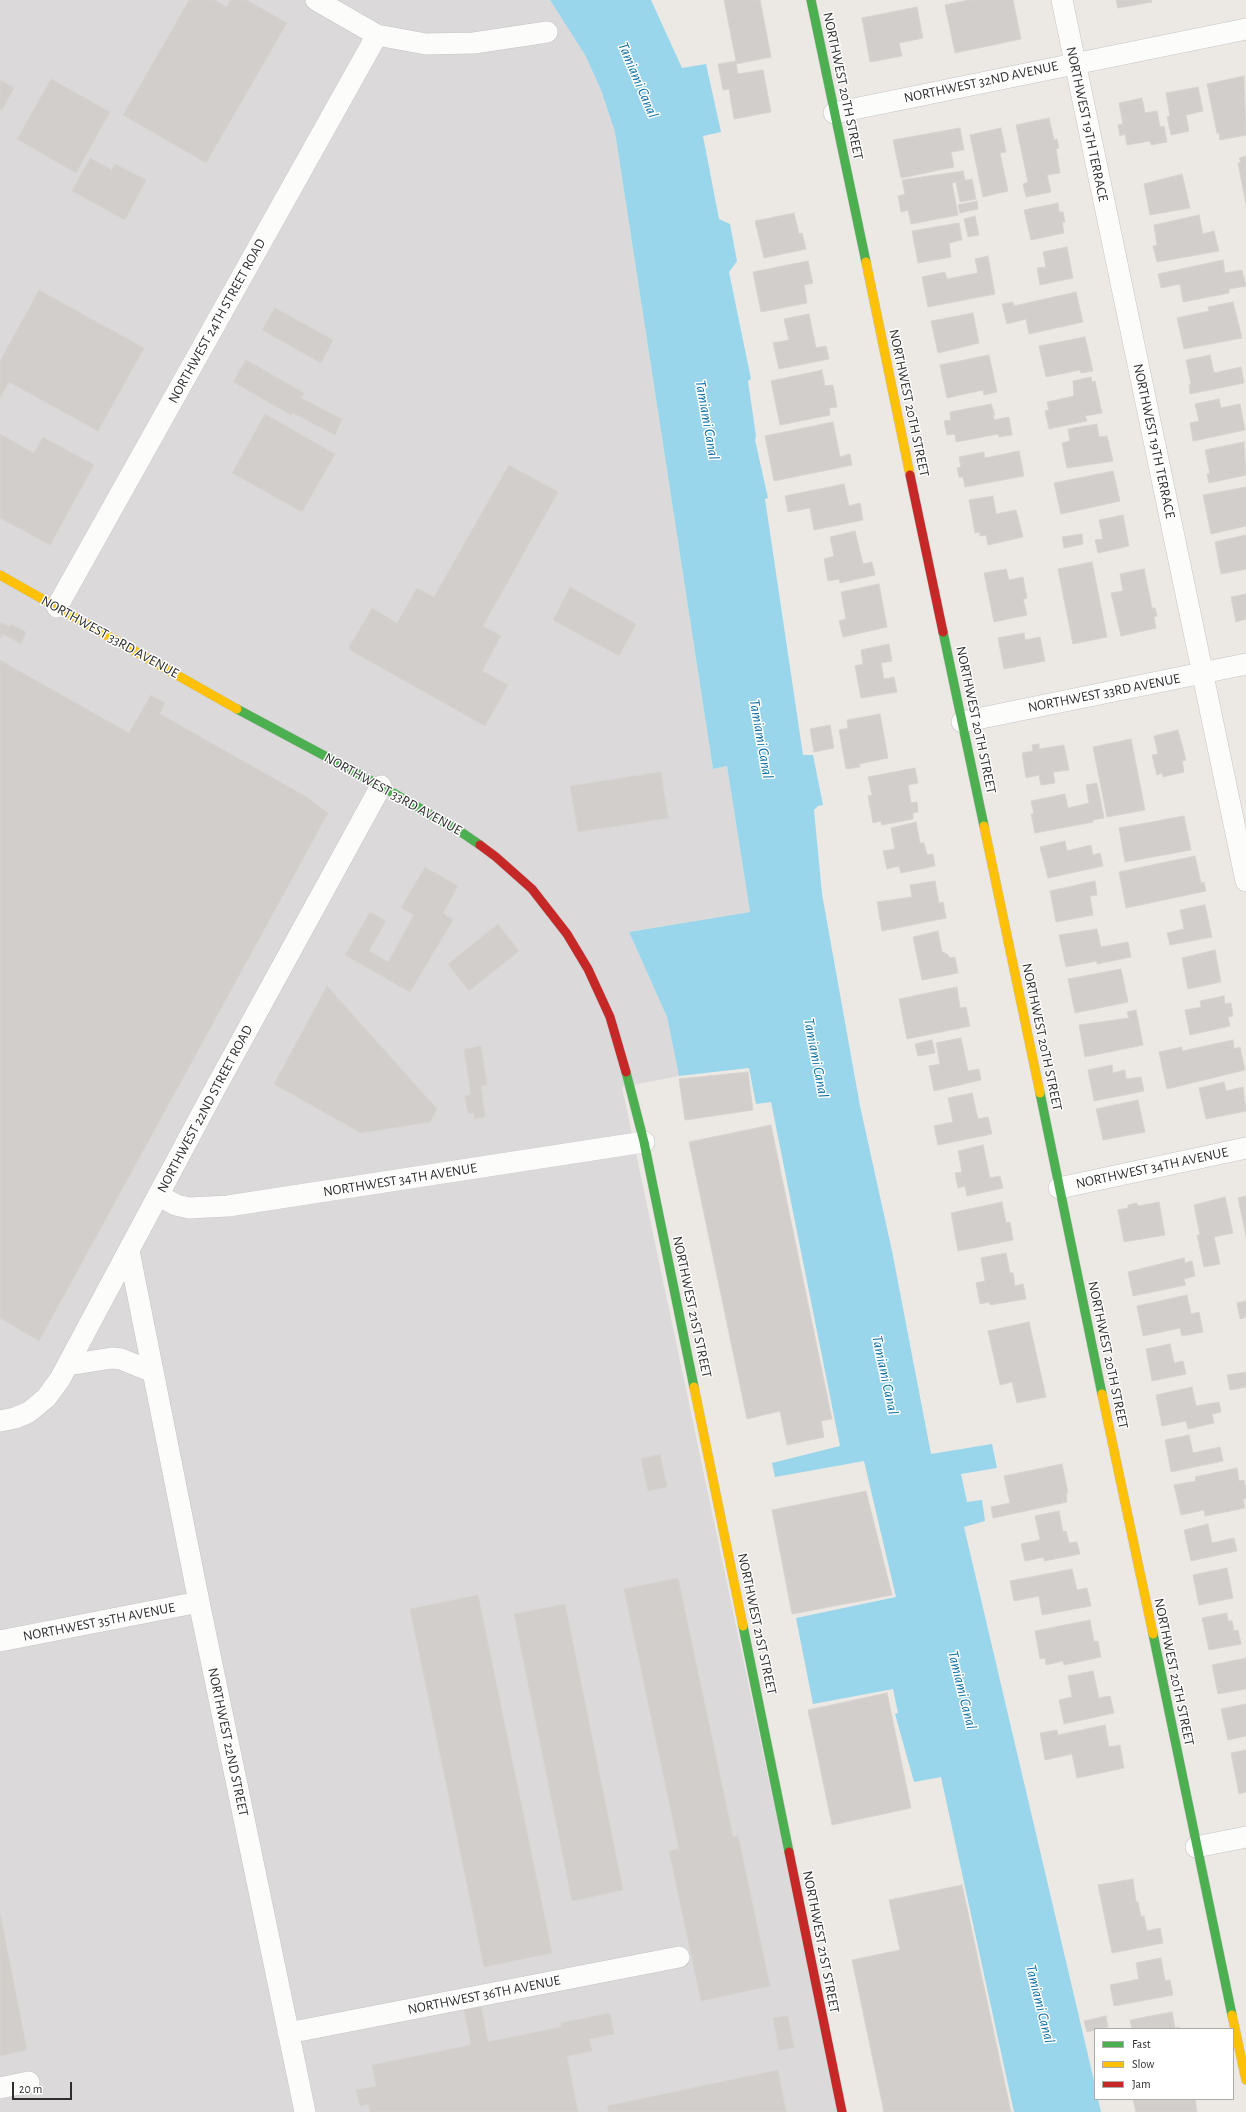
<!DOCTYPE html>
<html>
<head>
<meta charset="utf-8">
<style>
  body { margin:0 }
  #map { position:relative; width:1246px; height:2112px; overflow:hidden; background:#ece8e4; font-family:"Alegreya Sans",sans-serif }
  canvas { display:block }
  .legend { position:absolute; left:1094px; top:2028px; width:140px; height:72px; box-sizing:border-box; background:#fff; border:1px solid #ababab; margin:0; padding:5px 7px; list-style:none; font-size:12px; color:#2e2e2e }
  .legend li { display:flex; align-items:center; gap:8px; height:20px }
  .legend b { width:20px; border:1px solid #ababab }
  .scale { position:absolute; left:12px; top:2082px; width:60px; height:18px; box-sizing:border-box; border:2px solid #2e2e2e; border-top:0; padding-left:5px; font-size:12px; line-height:14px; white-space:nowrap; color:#2e2e2e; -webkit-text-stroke:3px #fff; paint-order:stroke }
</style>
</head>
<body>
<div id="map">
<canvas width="1246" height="2112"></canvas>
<ul class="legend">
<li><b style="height:5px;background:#4caf50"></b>Fast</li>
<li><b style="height:5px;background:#ffc107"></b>Slow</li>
<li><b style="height:5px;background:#c62828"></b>Jam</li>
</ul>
<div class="scale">20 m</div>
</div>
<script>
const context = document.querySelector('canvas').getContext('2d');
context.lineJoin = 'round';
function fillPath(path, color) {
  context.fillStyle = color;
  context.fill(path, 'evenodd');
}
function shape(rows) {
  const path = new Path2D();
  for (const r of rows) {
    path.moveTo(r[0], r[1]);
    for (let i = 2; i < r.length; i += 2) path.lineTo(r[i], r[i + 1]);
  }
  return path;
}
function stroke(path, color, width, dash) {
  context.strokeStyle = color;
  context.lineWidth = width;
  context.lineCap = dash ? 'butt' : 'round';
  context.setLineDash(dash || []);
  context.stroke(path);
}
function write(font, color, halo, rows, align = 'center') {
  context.font = font + ' "Alegreya Sans",sans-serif';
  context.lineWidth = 3;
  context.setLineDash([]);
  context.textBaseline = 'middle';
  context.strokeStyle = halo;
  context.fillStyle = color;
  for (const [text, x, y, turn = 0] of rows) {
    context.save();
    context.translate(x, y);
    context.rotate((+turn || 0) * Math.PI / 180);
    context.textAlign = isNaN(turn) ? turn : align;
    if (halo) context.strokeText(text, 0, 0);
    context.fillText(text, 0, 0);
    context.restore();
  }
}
const industrial = shape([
  [0,0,550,0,585,55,601,90,615,132,713,769,727,766,750,912,629,932,667,1017,679,1076,622,1087,839,2112,0,2112]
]);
const water = shape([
  [550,0,651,0,682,68,706,64,721,132,703,136,719,219,730,224,737,261,729,272,751,379,748,381,756,436,755,440,768,498,765,499,803,755,813,755,823,805,818,806,814,810,822,894,860,1106,892,1251,931,1454,992,1444,997,1468,961,1474,967,1502,982,1500,985,1521,964,1527,1095,2085,1095,2099,1098,2099,1101,2112,1014,2112,941,1777,914,1782,895,1714,898,1713,893,1689,813,1704,796,1618,896,1597,864,1461,775,1477,772,1463,840,1446,771,1102,756,1104,749,1068,679,1076,667,1017,629,932,750,912,727,766,713,769,615,132,601,90,585,55]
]);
const building = shape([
  [189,0,215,0,227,7,230,0,247,0,287,23,206,163,123,115,189,0],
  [724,0,760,0,771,57,736,64,738,74,763,70,771,112,734,119,729,89,723,90,718,64,736,61,724,0],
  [969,0,1013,0,1021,39,955,53,945,5,969,0],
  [1116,0,1151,0,1152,2,1118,8,1116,0],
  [917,7,923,38,899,43,902,56,870,62,862,18,917,7],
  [1244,76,1246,135,1220,140,1219,133,1217,133,1207,84,1244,76],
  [51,79,110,112,76,173,17,139,51,79],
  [0,80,14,88,2,110,0,109,0,80],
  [1198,87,1203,111,1186,115,1189,131,1171,135,1167,117,1170,116,1166,93,1198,87],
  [1142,98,1145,113,1157,111,1160,127,1164,126,1167,142,1151,145,1150,141,1127,145,1125,134,1120,136,1118,125,1123,124,1119,103,1142,98],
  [1049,118,1054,140,1057,139,1059,148,1056,149,1060,173,1047,175,1051,192,1026,197,1023,184,1028,182,1016,125,1049,118],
  [960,128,964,150,951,152,954,167,901,178,893,140,960,128],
  [1001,128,1006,152,1000,153,1008,191,983,197,970,135,1001,128],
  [1246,156,1246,204,1238,163,1241,162,1239,158,1246,156],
  [90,158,112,170,115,164,146,180,125,220,72,191,90,158],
  [963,171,965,180,952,183,958,215,911,224,908,210,901,212,898,196,905,194,902,180,963,171],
  [1182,174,1190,208,1150,215,1144,184,1182,174],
  [972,179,976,199,960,202,956,182,972,179],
  [977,201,978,209,960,213,958,205,977,201],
  [1058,203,1059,212,1063,212,1065,222,1062,222,1064,233,1031,240,1024,210,1058,203],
  [794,213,799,234,802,233,806,249,764,258,755,221,794,213],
  [1199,215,1203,234,1214,231,1219,251,1157,262,1153,246,1157,245,1154,225,1199,215],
  [975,216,979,235,968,237,964,219,975,216],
  [959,223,962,240,949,243,951,257,918,263,912,231,959,223],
  [1067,247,1073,278,1040,285,1037,268,1046,267,1043,252,1067,247],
  [988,256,995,294,928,307,922,277,945,272,947,279,978,273,975,259,988,256],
  [1223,260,1225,273,1242,270,1246,286,1229,289,1229,293,1183,302,1180,284,1161,288,1158,274,1223,260],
  [808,261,813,283,804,285,807,303,761,312,753,272,808,261],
  [39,290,144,348,98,431,9,382,0,398,0,361,39,290],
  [1076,292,1083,322,1029,334,1026,319,1007,324,1002,304,1013,302,1014,306,1076,292],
  [1233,302,1242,338,1184,349,1177,318,1209,311,1208,307,1233,302],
  [275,308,333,340,321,363,262,330,275,308],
  [973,313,979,343,938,353,931,321,973,313],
  [809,314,816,348,826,346,829,359,779,369,773,343,789,340,784,319,809,314],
  [1085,337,1093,371,1081,373,1080,370,1046,377,1039,346,1085,337],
  [989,355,997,392,984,395,983,390,947,398,940,365,989,355],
  [1210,355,1214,373,1241,367,1244,383,1190,394,1189,385,1191,384,1186,360,1210,355],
  [246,360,304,393,301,398,342,419,335,435,293,413,291,415,233,382,246,360],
  [822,370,825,386,833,385,837,407,829,408,830,415,780,425,771,381,822,370],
  [1091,377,1092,382,1095,381,1102,413,1085,416,1087,421,1049,429,1045,411,1049,410,1047,402,1074,396,1073,381,1091,377],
  [1219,399,1221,408,1240,404,1245,430,1193,441,1190,423,1199,421,1195,404,1219,399],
  [991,404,995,415,993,415,994,420,1009,417,1012,435,999,437,998,434,956,442,955,434,947,435,944,421,951,420,950,412,991,404],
  [265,414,335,454,302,512,232,473,265,414],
  [833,422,840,457,850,454,852,465,774,481,765,436,833,422],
  [1097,424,1099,437,1107,436,1113,461,1067,468,1062,443,1070,441,1068,429,1097,424],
  [0,434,34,453,43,437,94,465,50,545,0,518,0,434],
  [1244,442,1246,475,1209,483,1207,474,1210,474,1205,450,1244,442],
  [1019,451,1024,476,965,487,963,477,959,477,957,468,961,467,959,457,984,452,985,458,1019,451],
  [509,465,558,492,483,626,501,636,482,671,508,685,485,726,348,649,372,608,397,623,417,588,434,597,509,465],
  [1113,471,1120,501,1061,514,1054,483,1113,471],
  [844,484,849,506,860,503,863,520,814,530,810,508,788,512,785,496,844,484],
  [1246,487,1246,526,1211,534,1203,495,1246,487],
  [993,496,996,514,1016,510,1023,537,988,545,986,535,980,536,980,532,975,533,969,500,993,496],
  [1123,515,1129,546,1098,553,1095,540,1103,539,1099,520,1123,515],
  [855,531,863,564,872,562,875,575,840,583,839,579,828,581,824,559,834,556,830,537,855,531],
  [1082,534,1083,544,1064,548,1062,537,1082,534],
  [1246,535,1246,569,1221,574,1215,542,1246,535],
  [1092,562,1107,637,1073,644,1058,569,1092,562],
  [1006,569,1009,580,1023,577,1027,598,1023,599,1027,615,994,622,984,573,1006,569],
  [1144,569,1152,608,1155,608,1157,616,1154,617,1156,628,1121,636,1111,593,1123,591,1120,574,1144,569],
  [879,584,887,627,843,637,839,621,846,619,841,592,879,584],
  [570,587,636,624,619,656,553,620,570,587],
  [1246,594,1246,619,1236,622,1231,597,1246,594],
  [0,622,10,627,11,624,26,632,21,644,3,634,0,639,0,622],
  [1024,633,1025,640,1040,637,1045,661,1004,669,998,638,1024,633],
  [889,644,892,661,881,663,884,679,894,677,897,692,861,698,855,666,863,664,861,650,889,644],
  [0,660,129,733,151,695,165,703,160,714,305,796,328,813,39,1341,0,1318,0,660],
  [880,714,888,758,859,764,860,767,846,769,839,730,848,728,847,720,880,714],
  [830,725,834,748,814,752,810,729,830,725],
  [1178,730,1186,760,1182,761,1184,772,1163,777,1162,773,1157,775,1152,755,1158,754,1154,736,1178,730],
  [1131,739,1145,810,1107,817,1093,747,1131,739],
  [1039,744,1039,749,1064,745,1069,770,1053,772,1055,783,1041,785,1039,775,1026,778,1022,753,1033,751,1032,745,1039,744],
  [915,768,918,783,908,785,911,803,917,802,918,812,913,813,913,819,882,825,881,821,873,823,868,796,872,795,868,777,915,768],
  [661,772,668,818,578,832,570,786,661,772],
  [1097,783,1104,818,1093,820,1093,822,1035,833,1031,814,1034,814,1031,801,1065,794,1068,808,1089,803,1086,785,1097,783],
  [1184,816,1191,850,1125,862,1119,828,1184,816],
  [916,822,920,843,924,843,927,855,933,854,935,866,901,873,899,866,887,869,883,851,895,849,891,828,916,822],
  [1065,841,1067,851,1091,845,1093,855,1100,853,1103,866,1048,878,1040,847,1065,841],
  [1195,856,1201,883,1204,882,1206,891,1126,908,1119,872,1195,856],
  [425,867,458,886,443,913,453,920,410,992,345,955,370,912,386,921,369,951,388,962,414,915,401,908,425,867],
  [935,881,939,903,943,902,946,918,882,931,877,902,912,897,910,885,935,881],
  [1095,881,1097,895,1090,896,1093,915,1056,922,1050,891,1095,881],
  [1205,905,1212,937,1170,945,1167,933,1184,929,1180,910,1205,905],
  [498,924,519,951,469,991,448,964,498,924],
  [1097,929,1101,947,1128,942,1131,957,1097,964,1097,961,1066,967,1059,935,1097,929],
  [938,931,942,952,947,954,950,958,955,957,958,973,922,980,913,937,938,931],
  [1215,950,1221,982,1188,989,1182,958,1215,950],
  [1121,969,1128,1002,1075,1013,1068,979,1121,969],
  [327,986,437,1109,430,1122,361,1133,274,1084,327,986],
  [957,987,960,1008,966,1007,970,1026,907,1039,899,999,957,987],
  [1224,996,1225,1004,1231,1003,1233,1016,1228,1017,1230,1026,1190,1035,1185,1010,1201,1007,1200,1001,1224,996],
  [1136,1010,1143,1045,1085,1057,1079,1025,1129,1018,1127,1012,1136,1010],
  [961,1038,968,1071,979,1069,981,1080,934,1091,929,1066,940,1064,936,1043,961,1038],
  [932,1040,935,1053,918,1056,915,1044,932,1040],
  [1233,1040,1234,1049,1240,1047,1245,1070,1167,1089,1159,1052,1182,1047,1182,1051,1233,1040],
  [481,1046,487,1085,481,1086,485,1117,474,1119,474,1113,468,1114,465,1096,471,1095,464,1049,481,1046],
  [1112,1065,1113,1073,1125,1070,1126,1079,1141,1077,1144,1091,1094,1101,1088,1070,1112,1065],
  [748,1072,753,1110,685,1120,679,1079,748,1072],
  [1224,1082,1226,1091,1243,1087,1246,1111,1206,1119,1199,1088,1224,1082],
  [972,1093,978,1119,988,1117,992,1134,938,1145,934,1126,953,1122,948,1098,972,1093],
  [1138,1100,1145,1132,1103,1140,1096,1109,1138,1100],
  [771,1125,832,1419,821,1421,824,1437,787,1445,780,1411,747,1419,689,1142,771,1125],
  [983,1145,990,1178,1000,1176,1003,1188,967,1196,965,1186,958,1188,955,1173,962,1172,958,1151,983,1145],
  [1246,1196,1246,1236,1238,1198,1246,1196],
  [1225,1197,1233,1233,1214,1237,1220,1264,1204,1267,1197,1235,1200,1235,1194,1205,1225,1197],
  [1002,1202,1006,1223,1010,1222,1013,1240,958,1251,951,1213,1002,1202],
  [1159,1202,1165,1235,1124,1242,1118,1210,1128,1208,1128,1205,1137,1203,1138,1206,1159,1202],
  [1006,1253,1010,1273,1013,1273,1015,1286,1023,1284,1026,1299,990,1305,989,1302,980,1304,976,1283,985,1281,981,1258,1006,1253],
  [1184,1258,1185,1263,1192,1261,1195,1276,1184,1279,1186,1285,1133,1296,1128,1272,1184,1258],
  [1187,1295,1191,1314,1199,1312,1203,1332,1182,1336,1180,1328,1143,1336,1137,1306,1187,1295],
  [1246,1301,1246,1317,1240,1319,1237,1303,1246,1301],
  [1029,1322,1046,1397,1017,1403,1012,1382,1000,1385,988,1331,1029,1322],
  [1170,1344,1174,1363,1183,1361,1186,1374,1152,1381,1146,1349,1170,1344],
  [1246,1372,1246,1387,1230,1390,1227,1375,1246,1372],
  [1192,1387,1196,1406,1219,1402,1221,1412,1212,1414,1214,1423,1188,1429,1186,1421,1162,1426,1156,1395,1192,1387],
  [1189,1435,1193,1453,1220,1447,1223,1461,1171,1472,1165,1440,1189,1435],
  [660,1454,667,1487,648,1491,641,1459,660,1454],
  [1062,1464,1068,1493,1066,1493,1067,1502,993,1518,991,1507,1010,1503,1004,1476,1062,1464],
  [1237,1468,1239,1481,1244,1480,1246,1489,1246,1499,1243,1499,1245,1508,1205,1516,1204,1510,1181,1515,1174,1485,1196,1481,1195,1477,1237,1468],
  [866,1491,892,1595,792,1614,772,1510,866,1491],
  [1059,1511,1063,1532,1066,1531,1069,1543,1077,1542,1080,1554,1044,1561,1044,1557,1025,1561,1021,1544,1040,1540,1035,1516,1059,1511],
  [1208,1524,1212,1543,1234,1538,1237,1551,1191,1561,1184,1530,1208,1524],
  [1227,1568,1233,1598,1199,1605,1193,1575,1227,1568],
  [1072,1569,1077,1590,1087,1588,1091,1606,1042,1615,1039,1596,1014,1601,1010,1581,1072,1569],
  [678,1578,733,1837,738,1836,770,1986,701,2001,669,1851,679,1849,624,1589,678,1578],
  [478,1595,552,1953,484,1967,410,1609,478,1595],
  [565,1604,623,1890,572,1901,514,1614,565,1604],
  [1227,1613,1228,1621,1232,1621,1234,1631,1238,1630,1241,1644,1209,1650,1202,1618,1227,1613],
  [1090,1620,1094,1642,1098,1641,1101,1657,1064,1665,1063,1661,1046,1665,1045,1658,1040,1659,1035,1631,1090,1620],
  [1246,1658,1246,1689,1218,1694,1212,1665,1246,1658],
  [1093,1671,1099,1698,1110,1696,1114,1713,1064,1724,1059,1700,1072,1697,1068,1676,1093,1671],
  [887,1693,911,1808,832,1825,808,1710,887,1693],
  [1246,1704,1246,1736,1228,1740,1221,1709,1246,1704],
  [1105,1725,1109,1747,1120,1745,1124,1768,1077,1778,1072,1754,1045,1760,1040,1733,1057,1730,1058,1735,1105,1725],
  [1246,1750,1246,1792,1239,1794,1231,1753,1246,1750],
  [1133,1879,1136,1902,1138,1902,1141,1917,1144,1916,1147,1931,1160,1928,1163,1943,1112,1953,1098,1885,1133,1879],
  [962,1885,1011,2112,884,2112,852,1960,900,1950,889,1900,962,1885],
  [0,1913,27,2050,0,2056,0,1913],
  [1161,1958,1165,1981,1170,1980,1173,1995,1114,2006,1110,1985,1139,1979,1136,1963,1161,1958],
  [481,2006,488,2042,561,2027,561,2023,610,2013,614,2034,589,2039,592,2051,567,2056,578,2112,370,2112,368,2104,360,2106,356,2090,376,2086,372,2065,471,2045,464,2010,481,2006],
  [1172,2012,1175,2028,1179,2027,1179,2029,1132,2029,1130,2020,1172,2012],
  [788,2016,794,2048,779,2050,773,2018,788,2016],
  [1106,2016,1108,2027,1087,2032,1084,2021,1106,2016],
  [778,2070,786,2112,609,2112,607,2106,778,2070],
  [1133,2099,1195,2099,1197,2112,1136,2112,1133,2099]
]);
const street = shape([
  [316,0,377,35,426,44,474,43,547,32],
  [1062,0,1246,881],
  [834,113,1246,29],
  [57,607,377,35],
  [962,722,1246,664],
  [1059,1188,1246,1148],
  [158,1195,176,1205,189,1208,228,1206,644,1142],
  [129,1251,199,1602,305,2112],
  [68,1365,112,1358,121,1359,153,1372],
  [0,1421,15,1418,29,1412,46,1398,60,1379,216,1087,381,786],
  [0,1641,199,1602],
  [1196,1847,1246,1837],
  [288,2033,679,1957],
  [0,2088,29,2082]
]);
const fast = shape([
  [811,0,866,262],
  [943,632,984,826],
  [237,709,381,786,461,832,480,845],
  [626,1072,644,1142,694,1387],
  [1040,1093,1102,1394],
  [743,1626,789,1852],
  [1153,1634,1232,2015]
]);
const slow = shape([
  [866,262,910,475],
  [0,575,237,709],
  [984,826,1040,1093],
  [694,1387,743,1626],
  [1102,1394,1153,1634],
  [1232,2015,1246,2080]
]);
const jam = shape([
  [910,475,943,632],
  [480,845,496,857,532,889,567,934,588,969,610,1017,626,1072],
  [789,1852,842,2112]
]);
const streetNames = [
  ["NORTHWEST 32ND AVENUE",981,82,-12],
  ["NORTHWEST 20TH STREET",843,86,78],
  ["NORTHWEST 19TH TERRACE",1087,124,78],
  ["NORTHWEST 24TH STREET ROAD",217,321,-61],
  ["NORTHWEST 20TH STREET",909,403,78],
  ["NORTHWEST 19TH TERRACE",1154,441,78],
  ["NORTHWEST 33RD AVENUE",110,637,29],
  ["NORTHWEST 33RD AVENUE",1104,693,-11],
  ["NORTHWEST 20TH STREET",976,720,78],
  ["NORTHWEST 33RD AVENUE",393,794,29],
  ["NORTHWEST 20TH STREET",1042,1037,78],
  ["NORTHWEST 22ND STREET ROAD",205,1109,-62],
  ["NORTHWEST 34TH AVENUE",1152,1168,-12],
  ["NORTHWEST 34TH AVENUE",400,1180,-9],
  ["NORTHWEST 21ST STREET",692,1307,78],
  ["NORTHWEST 20TH STREET",1108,1355,78],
  ["NORTHWEST 35TH AVENUE",99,1622,-11],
  ["NORTHWEST 21ST STREET",757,1624,78],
  ["NORTHWEST 20TH STREET",1174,1672,78],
  ["NORTHWEST 22ND STREET",228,1742,78],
  ["NORTHWEST 21ST STREET",821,1942,79],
  ["NORTHWEST 36TH AVENUE",484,1995,-11]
];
const waterNames = [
  ["Tamiami Canal",638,80,67],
  ["Tamiami Canal",707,420,80],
  ["Tamiami Canal",761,739,80],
  ["Tamiami Canal",816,1058,79],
  ["Tamiami Canal",885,1375,78],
  ["Tamiami Canal",962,1690,76],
  ["Tamiami Canal",1040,2004,76]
];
fillPath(industrial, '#dcd9db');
fillPath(water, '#99d6ec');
fillPath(building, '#d1cecb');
stroke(building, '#d7d4d0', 1);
stroke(street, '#c5c4c5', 22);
stroke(fast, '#c5c4c5', 10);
stroke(slow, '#c5c4c5', 10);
stroke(jam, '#c5c4c5', 10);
stroke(street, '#fcfcfb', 21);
stroke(fast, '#4caf50', 9);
stroke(slow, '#ffc107', 9);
stroke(jam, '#c62828', 9);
write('14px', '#2e2e2e', '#fff', streetNames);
write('italic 15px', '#0d6fa3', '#fff', waterNames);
</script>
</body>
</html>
